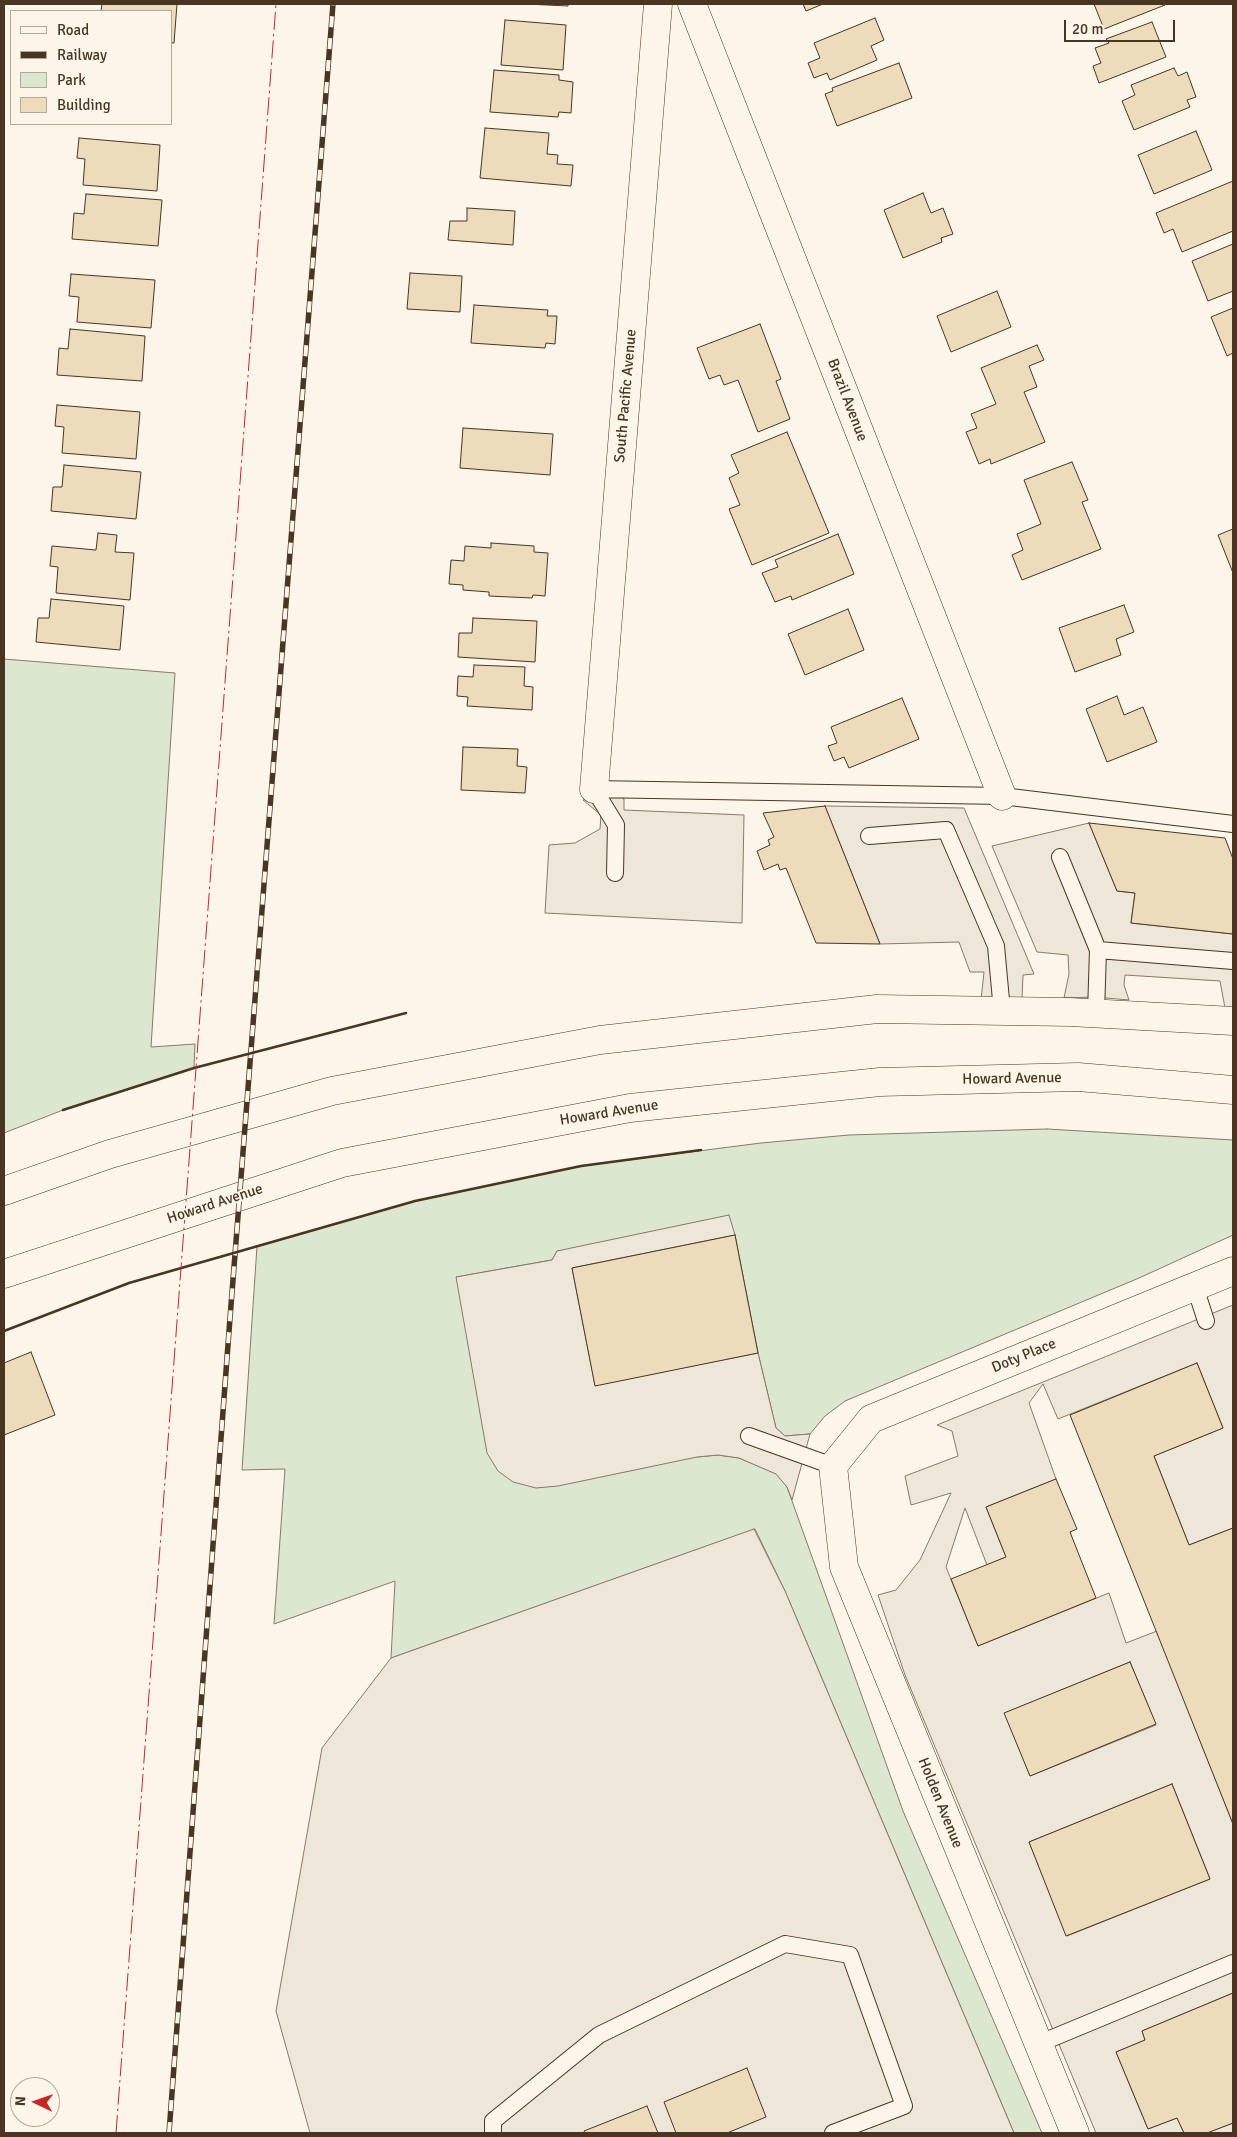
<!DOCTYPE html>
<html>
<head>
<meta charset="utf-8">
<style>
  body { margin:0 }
  #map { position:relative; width:1237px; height:2137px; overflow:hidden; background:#fbf6e9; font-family:Signika,sans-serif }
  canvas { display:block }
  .frame { position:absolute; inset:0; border:5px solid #4a3520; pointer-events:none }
  .legend { position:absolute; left:10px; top:10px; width:162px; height:115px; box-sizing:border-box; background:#fbf6e9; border:1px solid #b4a999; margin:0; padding:6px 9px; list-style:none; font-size:15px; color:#4a3520 }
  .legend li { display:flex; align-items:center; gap:10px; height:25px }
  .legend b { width:25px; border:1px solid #b4a999 }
  .north { position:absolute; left:10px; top:2077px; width:50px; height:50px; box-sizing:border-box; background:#fbf6e9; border:1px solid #b4a999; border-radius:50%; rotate:273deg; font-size:14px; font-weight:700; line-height:20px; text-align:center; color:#4a3520 }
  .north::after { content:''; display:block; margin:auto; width:18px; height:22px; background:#c62828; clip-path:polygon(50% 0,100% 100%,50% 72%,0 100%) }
  .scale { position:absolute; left:1064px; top:20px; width:111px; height:22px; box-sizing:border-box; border:2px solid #4a3520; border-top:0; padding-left:6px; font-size:15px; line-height:18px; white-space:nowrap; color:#4a3520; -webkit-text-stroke:4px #fbf6e9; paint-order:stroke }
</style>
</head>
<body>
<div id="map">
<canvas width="1237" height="2137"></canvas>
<div class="frame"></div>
<ul class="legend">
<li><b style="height:6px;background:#fbf6e9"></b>Road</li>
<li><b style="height:6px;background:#4a3520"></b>Railway</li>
<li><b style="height:14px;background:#dce7d0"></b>Park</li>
<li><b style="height:14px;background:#ecdcbc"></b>Building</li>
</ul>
<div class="north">N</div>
<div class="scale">20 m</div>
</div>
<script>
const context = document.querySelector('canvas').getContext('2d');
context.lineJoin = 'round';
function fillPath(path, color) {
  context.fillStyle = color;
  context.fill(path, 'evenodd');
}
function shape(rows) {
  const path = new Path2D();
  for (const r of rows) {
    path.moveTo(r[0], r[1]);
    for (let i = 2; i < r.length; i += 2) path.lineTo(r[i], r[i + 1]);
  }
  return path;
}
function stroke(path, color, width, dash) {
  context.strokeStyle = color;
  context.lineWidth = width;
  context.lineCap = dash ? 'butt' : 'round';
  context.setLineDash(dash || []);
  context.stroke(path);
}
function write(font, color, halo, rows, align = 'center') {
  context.font = font + ' Signika,sans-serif';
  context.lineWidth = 4;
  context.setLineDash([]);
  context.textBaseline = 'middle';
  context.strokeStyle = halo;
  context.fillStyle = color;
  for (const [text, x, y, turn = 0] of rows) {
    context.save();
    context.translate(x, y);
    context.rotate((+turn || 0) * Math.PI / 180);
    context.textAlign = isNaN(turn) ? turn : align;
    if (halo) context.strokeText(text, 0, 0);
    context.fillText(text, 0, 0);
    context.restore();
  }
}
const green = shape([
  [4,659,175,673,151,1047,195,1044,194,1068,63,1110,4,1133,4,659],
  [1047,1129,1233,1140,1233,1235,1139,1278,845,1401,825,1416,810,1434,785,1436,776,1428,758,1353,735,1235,557,1251,552,1260,456,1277,697,1457,718,1455,739,1458,777,1474,787,1487,903,1811,1042,2133,1014,2133,785,1591,755,1529,391,1658,395,1581,274,1624,285,1469,242,1470,257,1246,415,1201,581,1166,761,1143,849,1135,1047,1129]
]);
const parking = shape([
  [608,789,624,799,624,810,744,815,742,923,545,913,549,845,575,843,600,829,601,815,583,800,608,789],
  [825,806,964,808,1034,974,1023,975,1022,999,981,1000,984,972,970,972,959,942,880,944,825,806],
  [1089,823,1117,891,1135,893,1131,923,1233,934,1233,1009,1225,1008,1220,981,1125,975,1124,985,1129,1000,1095,997,1064,998,1069,974,1068,955,1037,952,992,846,1089,823],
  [729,1215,735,1235,572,1268,595,1385,758,1353,776,1428,785,1436,810,1434,792,1500,787,1487,776,1474,739,1458,718,1455,697,1457,558,1486,536,1488,513,1482,498,1471,487,1453,456,1277,552,1260,557,1251,729,1215],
  [1233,1305,1233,1528,1189,1545,1154,1456,1223,1428,1197,1363,1058,1419,1043,1384,1029,1403,1056,1479,986,1507,1006,1557,987,1565,965,1508,946,1567,978,1646,1109,1593,1126,1643,1157,1631,1233,1824,1233,1993,1142,2031,1145,2040,1116,2052,1148,2129,1177,2118,1184,2133,1096,2133,905,1675,878,1595,896,1590,920,1560,951,1493,911,1505,905,1476,958,1456,952,1431,937,1425,1233,1305],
  [1130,1662,1156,1725,1030,1776,1005,1713,1130,1662],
  [1172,1784,1210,1879,1067,1936,1029,1842,1172,1784],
  [754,1529,785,1591,1014,2133,310,2133,276,2011,322,1748,391,1658,754,1529],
  [1233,2123,1233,2133,1207,2133,1233,2123]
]);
const building = shape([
  [102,4,177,4,174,43,171,43,171,11,90,11,101,11,102,4],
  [527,4,568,4,568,6,527,4],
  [803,4,823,4,806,11,803,4],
  [1094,4,1164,4,1165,5,1104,29,1094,4],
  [875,18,884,40,871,46,877,60,830,80,827,73,814,78,808,63,820,58,814,43,875,18],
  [505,20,566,25,563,70,501,65,505,20],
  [1152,22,1166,57,1099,83,1093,66,1101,63,1095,48,1109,43,1106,39,1152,22],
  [899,63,912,98,837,126,825,94,833,91,832,88,899,63],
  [1174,68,1178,76,1187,72,1196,97,1187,100,1190,107,1134,130,1122,101,1135,95,1131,85,1174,68],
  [494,70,559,75,559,80,573,82,571,113,559,112,558,117,490,112,494,70],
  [485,128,549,133,547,154,558,155,557,164,573,165,571,186,480,178,485,128],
  [1196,131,1212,170,1154,194,1138,155,1196,131],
  [79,138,160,145,157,191,83,185,85,159,77,158,79,138],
  [1233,181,1233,231,1182,252,1173,229,1164,233,1156,213,1233,181],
  [923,193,931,213,943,208,953,234,941,238,942,242,903,258,884,210,923,193],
  [86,194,162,200,158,246,72,239,74,213,84,214,86,194],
  [467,208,515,211,513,245,448,240,450,221,467,221,467,208],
  [1233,244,1233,291,1208,301,1192,261,1233,244],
  [410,273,462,276,460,312,407,309,410,273],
  [71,274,155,280,151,328,77,322,79,297,69,296,71,274],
  [997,291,1011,327,951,352,937,316,997,291],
  [474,305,548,310,547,316,557,316,555,344,546,343,545,348,471,343,474,305],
  [1233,308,1233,353,1227,356,1211,317,1233,308],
  [760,324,781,379,776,381,790,419,758,432,738,380,724,385,720,375,709,379,697,348,760,324],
  [70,329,145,336,142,381,57,375,59,348,68,349,70,329],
  [1037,345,1044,360,1029,366,1037,387,1024,392,1045,442,991,464,990,459,979,464,966,432,977,428,971,414,996,404,981,368,1037,345],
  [57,405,140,412,136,459,62,453,64,427,55,426,57,405],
  [463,428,553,434,550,475,460,468,463,428],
  [787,432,829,533,752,565,729,509,740,505,729,478,739,473,731,455,787,432],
  [1072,462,1088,500,1082,502,1101,549,1022,580,1012,555,1023,550,1017,534,1041,524,1024,480,1072,462],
  [64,465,141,472,136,519,51,511,53,487,62,487,64,465],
  [1233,529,1233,573,1218,535,1233,529],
  [98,533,117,535,115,552,134,553,130,600,56,593,58,567,50,566,52,546,96,550,98,533],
  [838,534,854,574,792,600,791,596,775,602,762,573,778,567,775,560,838,534],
  [491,543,534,546,534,552,548,553,545,596,533,595,532,598,489,596,489,592,463,590,463,585,449,584,451,560,464,561,465,546,491,548,491,543],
  [51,599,124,606,120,650,36,642,38,618,49,618,51,599],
  [1124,605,1134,632,1116,639,1121,655,1075,672,1059,628,1124,605],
  [848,609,864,650,805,675,788,634,848,609],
  [473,618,537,621,535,662,458,657,459,633,472,633,473,618],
  [474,665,525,667,524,686,533,687,532,710,467,706,468,697,457,696,458,676,473,677,474,665],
  [1117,696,1124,715,1143,707,1157,742,1107,762,1086,709,1117,696],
  [902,698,919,739,849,768,844,757,834,761,828,746,837,743,831,727,902,698],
  [463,747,518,749,517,766,527,767,525,793,461,790,463,747],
  [825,806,880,944,816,943,786,868,780,870,778,864,764,870,757,851,770,845,768,840,774,837,763,813,825,806],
  [1089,823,1225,838,1233,859,1233,934,1131,923,1135,893,1117,891,1089,823],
  [735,1235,758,1353,595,1386,572,1268,735,1235],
  [31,1352,55,1415,4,1435,4,1363,31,1352],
  [1197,1363,1223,1428,1154,1456,1189,1545,1233,1528,1233,1824,1070,1415,1197,1363],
  [1056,1479,1077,1529,1070,1532,1096,1598,978,1646,951,1579,1006,1557,986,1507,1056,1479],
  [1130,1662,1156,1724,1030,1776,1004,1713,1130,1662],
  [1172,1784,1210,1879,1066,1936,1029,1842,1172,1784],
  [1233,1993,1233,2123,1207,2133,1184,2133,1177,2118,1148,2129,1116,2052,1145,2040,1142,2031,1233,1993],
  [747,2068,766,2117,727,2133,676,2133,664,2102,747,2068],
  [647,2106,658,2133,585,2133,584,2131,647,2106]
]);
const service = shape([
  [594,789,1002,796,1233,824],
  [594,789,616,825,615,873],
  [869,836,946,830,996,946,1002,1011],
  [1060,857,1098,950,1096,1013],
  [1098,950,1233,961],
  [1195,1287,1206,1321],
  [749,1436,833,1466],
  [1038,2044,1233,1963],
  [493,2133,493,2121,599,2035,785,1944,850,1955,904,2106,833,2133]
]);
const minor = shape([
  [692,4,1002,796],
  [594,789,658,4],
  [1075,2133,844,1567,833,1466,871,1419,1233,1271]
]);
const secondary = shape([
  [4,1191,110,1154,332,1091,600,1040,877,1009,1070,1012,1233,1021],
  [4,1274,342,1163,630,1108,880,1082,1078,1077,1233,1090]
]);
const rail = shape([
  [169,2133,230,1318,333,4]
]);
const wall = shape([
  [63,1110,194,1068,406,1013],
  [4,1331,129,1283,415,1201,581,1166,701,1150]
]);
const power = shape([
  [116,2133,276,4]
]);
const streetNames = [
  ["South Pacific Avenue",626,396,-85],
  ["Brazil Avenue",847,400,69],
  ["Howard Avenue",1012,1079,-1],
  ["Howard Avenue",609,1113,-9],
  ["Howard Avenue",215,1204,-18],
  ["Doty Place",1024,1356,-22],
  ["Holden Avenue",940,1803,68]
];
fillPath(green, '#dce7d0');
stroke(green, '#887966', 1);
fillPath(parking, '#ede7d9');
stroke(parking, '#887966', 1);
fillPath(building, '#ecdcbc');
stroke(building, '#4a3520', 1);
stroke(service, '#4a3520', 18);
stroke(minor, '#4a3520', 29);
stroke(secondary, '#4a3520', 29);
stroke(service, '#fbf6e9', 16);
stroke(minor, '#fbf6e9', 28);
stroke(secondary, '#fbf6e9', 28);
stroke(rail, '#4a3520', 5.5);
stroke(rail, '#fbf6e9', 4, [11]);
stroke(wall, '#4a3520', 2.5);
stroke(power, '#c62828', 1, [18, 4, 2.5, 4]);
write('15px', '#4a3520', '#fbf6e9', streetNames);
</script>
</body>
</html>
